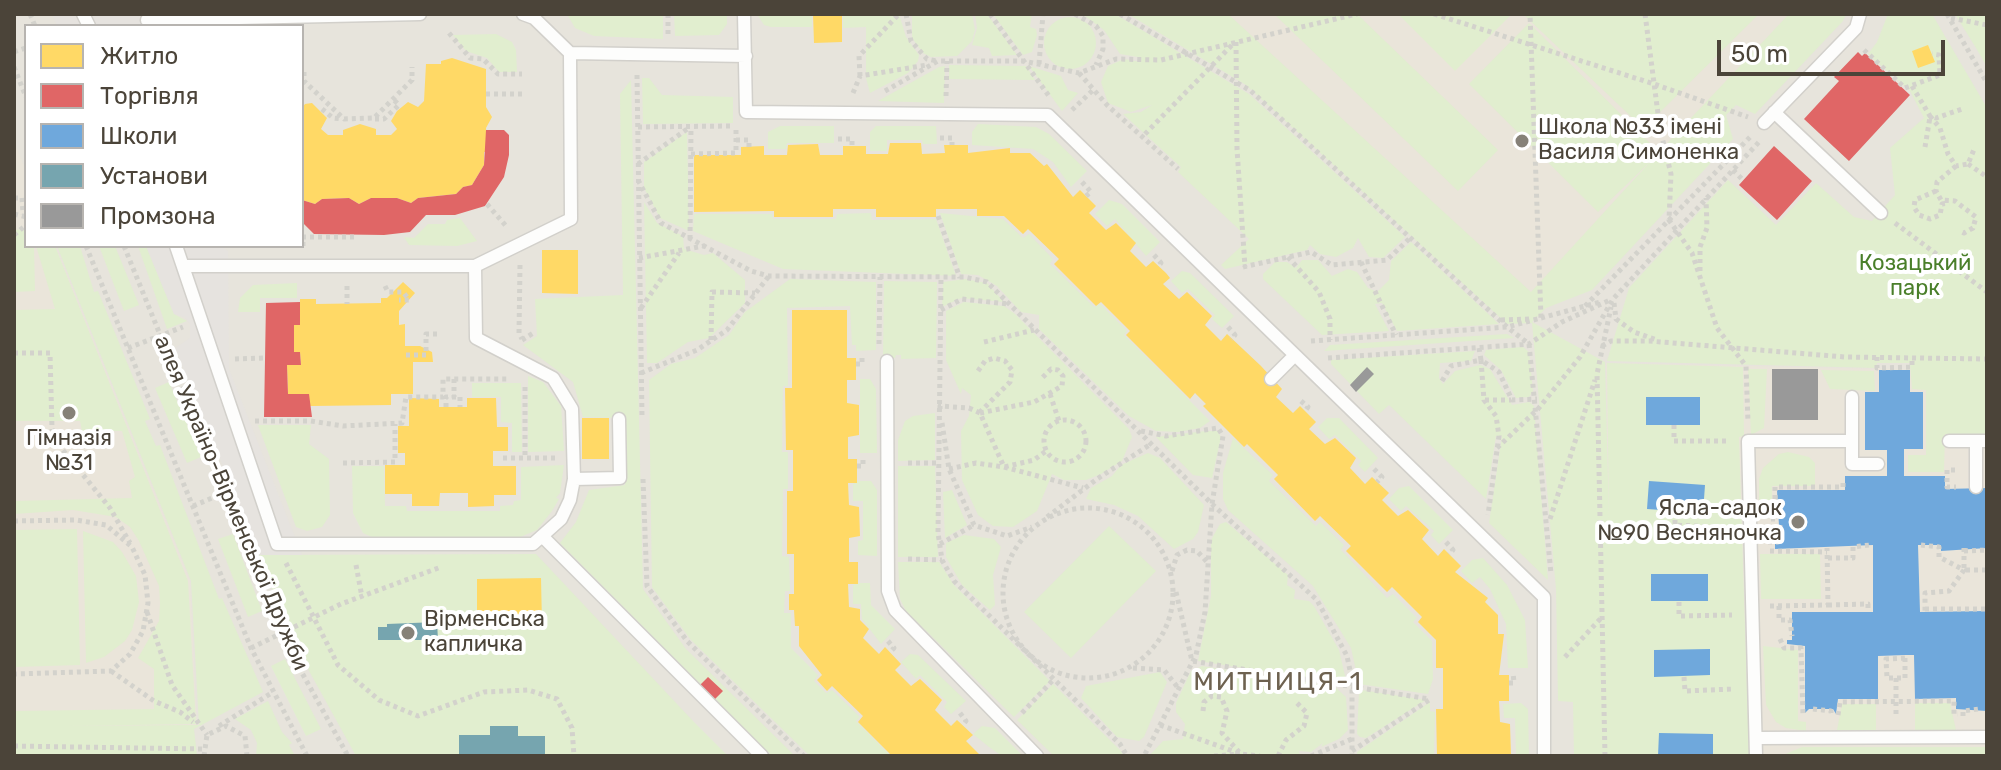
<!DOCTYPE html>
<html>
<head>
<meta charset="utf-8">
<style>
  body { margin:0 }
  #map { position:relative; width:2001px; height:770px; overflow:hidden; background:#f4f2ee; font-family:Rubik,sans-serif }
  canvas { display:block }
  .frame { position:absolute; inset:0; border:16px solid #4b4439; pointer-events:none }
  .legend { position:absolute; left:24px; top:24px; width:280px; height:224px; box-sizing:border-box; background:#fff; border:2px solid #b7b4b0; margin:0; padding:10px 14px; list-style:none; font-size:24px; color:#4b4439 }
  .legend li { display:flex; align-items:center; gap:16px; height:40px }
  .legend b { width:40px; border:2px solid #b7b4b0 }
  .scale { position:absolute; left:1717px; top:40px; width:228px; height:36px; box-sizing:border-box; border:4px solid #4b4439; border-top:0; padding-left:10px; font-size:24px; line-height:28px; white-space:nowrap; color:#4b4439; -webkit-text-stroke:6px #fff; paint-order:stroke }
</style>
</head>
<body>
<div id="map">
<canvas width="2001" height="770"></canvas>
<div class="frame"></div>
<ul class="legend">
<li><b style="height:22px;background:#ffd966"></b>Житло</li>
<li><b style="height:22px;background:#e06666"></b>Торгівля</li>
<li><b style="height:22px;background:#6fa8dc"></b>Школи</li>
<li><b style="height:22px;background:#76a5af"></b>Установи</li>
<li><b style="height:22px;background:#999"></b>Промзона</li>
</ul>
<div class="scale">50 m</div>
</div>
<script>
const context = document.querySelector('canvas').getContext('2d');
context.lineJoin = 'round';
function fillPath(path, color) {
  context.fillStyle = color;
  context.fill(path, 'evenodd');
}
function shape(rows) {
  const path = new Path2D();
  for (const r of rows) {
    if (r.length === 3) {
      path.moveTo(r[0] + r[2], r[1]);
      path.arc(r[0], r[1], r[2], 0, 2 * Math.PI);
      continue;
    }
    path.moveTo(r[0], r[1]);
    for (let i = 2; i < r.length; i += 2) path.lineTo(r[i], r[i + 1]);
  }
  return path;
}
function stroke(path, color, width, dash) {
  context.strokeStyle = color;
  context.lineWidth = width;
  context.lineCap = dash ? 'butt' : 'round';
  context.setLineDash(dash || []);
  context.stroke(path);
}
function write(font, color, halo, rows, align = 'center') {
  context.font = font + ' Rubik,sans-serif';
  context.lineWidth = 8;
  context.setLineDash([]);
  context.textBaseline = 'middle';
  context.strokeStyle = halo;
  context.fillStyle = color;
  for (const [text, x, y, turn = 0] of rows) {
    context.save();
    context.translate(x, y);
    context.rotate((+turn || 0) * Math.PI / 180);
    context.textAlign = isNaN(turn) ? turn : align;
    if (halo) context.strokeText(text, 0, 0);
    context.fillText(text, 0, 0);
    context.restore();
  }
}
const residential = shape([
  [14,14,1987,14,1987,756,14,756],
  [26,26,302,26,302,246,26,246]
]);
const education = shape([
  [1164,14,1820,14,1546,309,1523,310],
  [14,141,26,171,26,246,56,246,190,580,197,726,14,727],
  [1606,363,1987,371,1987,756,1612,756]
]);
const green = shape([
  [567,14,657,14,663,16,663,39,594,36,575,28],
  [674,14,727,14,727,24,719,35,675,36],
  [757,14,812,14,812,27,771,27,764,25],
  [843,14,899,14,906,37,919,55,918,61,908,73,870,93,866,78,866,27,843,28],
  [912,14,972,14,975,30,972,41,957,56,931,57,923,53,912,38],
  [975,14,987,14,1017,55,992,56,989,48,972,45,977,28],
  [993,14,1032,14,1030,27,1036,29,1037,35,1032,52,1023,55],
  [1082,14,1115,14,1249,94,1405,237,1383,258,1369,257,1358,238,1353,248,1336,257,1320,254,1310,245,1307,250,1225,269,1221,265,1249,239,1178,172,1181,167,1123,114,1141,112,1152,105,1131,112,1108,103,1101,82,1108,66,1124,59,1141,62,1138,57,1120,54,1104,30],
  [1128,14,1228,14,1531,292,1651,161,1598,212,1469,84,1529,23,1659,152,1789,14,1846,14,1843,21,1755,114,1736,105,1726,115,1733,139,1592,290,1546,308,1532,322,1605,362,1609,521,1607,363,1743,367,1744,436,1739,437,1749,756,1574,756,1573,702,1558,701,1556,589,1532,323,1507,324,1246,85],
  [1274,14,1357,14,1498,150,1458,191],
  [1398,14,1512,14,1455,71],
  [1523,14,1759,14,1651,121,1641,126],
  [1888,14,1932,14,1987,108,1987,435,1945,434,1944,472,1908,472,1908,455,1926,455,1926,390,1912,389,1910,363,1877,363,1876,368,1607,361,1629,288,1728,180,1776,225,1816,183,1854,217,1872,221,1895,195,1890,148,1924,118,1910,91,1868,54,1877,42],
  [1955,14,1987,14,1987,67,1976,48],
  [1070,43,26],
  [496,34,512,42,516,50,517,72,499,72,487,58,466,51,453,35],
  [949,65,1026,66,1035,80,949,79],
  [945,66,944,103,878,101,939,67],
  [1029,66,1061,76,1068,90,1078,93,1062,111],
  [642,78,649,78,662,95,733,97,733,123,643,124],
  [631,80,643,589,686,649,795,756,772,756,560,543,576,522,589,490,625,485,624,418,583,417,573,382,523,345,537,336,535,299,623,295,620,94],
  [978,124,1036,127,1049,134,1087,171,1071,187,1053,162,1033,149,972,145,972,132],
  [780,126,834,126,834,143,787,143,786,149,768,149,768,132],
  [876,126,936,126,937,144,923,144,922,140,887,140,887,151,870,151,870,132],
  [687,132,689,231,660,218,644,188,644,162],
  [1109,200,1122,204,1160,242,1146,256,1115,219,1107,226,1095,214],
  [644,202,657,223,683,236,684,249,704,255,713,253,745,280,745,303,709,338,688,342,657,363,647,363],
  [871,213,872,220,936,219,956,276,783,269,693,231,694,214,772,214,773,219,836,219,837,214],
  [940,213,1003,219,1023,238,1029,234,1053,259,1050,264,1094,307,1100,304,1127,331,1124,335,1210,421,1200,428,1178,432,1156,431,1129,416,1039,329,1039,315,1021,312,997,286,978,275,961,274],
  [460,218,477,241,457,246,409,245,404,237,414,238,428,224,445,224,447,220],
  [26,229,26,246,34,246,35,291,14,292,14,230],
  [1411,242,1499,324,1397,331,1382,303,1375,304,1389,331,1322,335,1263,279,1263,274,1275,262,1287,262,1296,268,1302,260,1318,260,1332,276,1348,269,1357,272,1368,288,1377,292,1389,280,1391,261],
  [36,246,55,246,188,581,196,724,65,726,199,725,191,581,57,246,80,246,94,292,98,291,150,419,145,421,156,446,160,445,219,599,222,598,263,692,194,729,197,756,14,756,14,711,154,709,154,669,138,658,159,621,160,603,159,586,139,541,130,527,116,517,73,510,14,514,14,501,132,498,129,481,135,477,122,431,82,431,80,421,14,421,14,310,55,309],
  [99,246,115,246,139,305,124,311],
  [138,246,146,246,174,314,187,321,167,329],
  [1182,271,1190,273,1234,316,1222,328,1212,319,1215,315,1188,289,1182,293,1171,281],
  [790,279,876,282,876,350,856,351,856,345,852,345,850,306,787,308,788,386,783,386,782,452,788,452,788,489,783,489,782,556,789,557,790,591,785,591,784,613,791,613,791,648,818,675,814,681,826,693,832,690,860,717,856,721,891,756,810,756,691,640,652,587,649,380,671,364,695,358,729,335,745,312],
  [965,279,987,283,1004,302,961,298,942,307,943,282],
  [884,281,937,282,936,358,901,359,901,355,896,355,895,358,883,358],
  [297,283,297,298,260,298,260,312,238,312,240,298,253,285],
  [964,302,1004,306,1015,314,1129,429,1132,437,1122,461,1101,474,1086,480,1064,480,1052,474,1037,511,1013,527,993,526,978,515,962,480,961,431,969,416,971,395,962,388,961,394,946,360,946,311],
  [1507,334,1514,338,1324,351,1330,345],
  [1523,347,1529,352,1533,391,1529,397,1516,398,1501,370,1484,355,1486,350],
  [1475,351,1471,361,1440,363,1439,378,1443,384,1455,371,1480,365,1490,369,1512,405,1529,402,1534,406,1548,580,1489,523,1502,436,1496,436,1486,499,1389,405,1379,414,1331,364,1331,360],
  [1748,369,1767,369,1764,428,1751,435],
  [1821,370,1874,371,1875,391,1830,389],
  [528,376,543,382,561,406,564,451,528,452],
  [860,379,870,379,876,389,877,453,860,453],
  [169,382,201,457,187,463,155,388],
  [472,383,521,383,522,452,512,452,512,423,501,422,501,397,472,397],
  [935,413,935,460,898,461,898,440,905,421,913,416],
  [1327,418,1339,418,1378,458,1365,472,1358,465,1361,461,1335,435,1329,439,1318,427],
  [258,425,311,425,309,444,329,459,330,515,322,527,307,531,296,527],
  [1206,431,1217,431,1221,437,1212,478,1193,475,1156,437],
  [1233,438,1273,475,1269,481,1316,526,1320,522,1344,545,1341,550,1387,598,1393,594,1417,618,1413,622,1432,641,1433,679,1428,694,1359,684,1351,648,1313,586,1228,510,1223,499,1223,473],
  [1788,452,1809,457,1815,463,1815,486,1772,486,1772,518,1759,517,1759,479,1763,468,1779,454],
  [1148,453,1160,458,1204,505,1198,532,1193,539,1174,549,1138,516,1114,505,1086,499,1091,488,1112,476,1121,465],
  [564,465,560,493,556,498,559,499,552,511,537,530,520,537,374,538,363,533,353,513,352,466,384,466,385,506,406,506,407,511,500,511,500,506,513,505,514,501,521,500,521,467],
  [898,466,935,466,938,557,898,557],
  [858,481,871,481,877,490,877,556,858,555,858,541,863,540,863,501,853,501,853,484],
  [1409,486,1453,530,1439,544,1431,535,1434,531,1406,506,1401,511,1389,499,1399,488],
  [952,490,967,525,945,538,943,492],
  [1226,522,1288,575,1287,585,1295,590,1294,599,1309,601,1314,606,1339,650,1346,680,1336,682,1198,661,1211,596,1211,540,1220,524],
  [1109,526,1156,571,1071,658,1024,612],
  [77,529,80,665,14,667,14,530],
  [83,531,113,542,122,552,136,576,139,602,132,630,125,641,104,657,86,663],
  [233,534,262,611,248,617,218,539],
  [964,535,994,539,1001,547,993,575,995,605,990,610,962,585,946,557,946,543],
  [536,554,693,721,728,756,356,756,292,640,259,555],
  [1760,554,1820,554,1821,599,1761,599],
  [1483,558,1507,585,1525,620,1528,668,1508,668,1506,624,1490,589,1480,577,1472,583,1461,571,1472,560],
  [898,562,939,562,954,585,1050,681,1014,717,906,611,900,599],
  [859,583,870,583,871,605,895,629,881,644,862,619,861,604,853,604,853,585],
  [1763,646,1798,650,1798,721,1806,722,1806,731,1786,728,1776,722,1766,705],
  [910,654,918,655,966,701,951,714,944,707,947,702,920,675,916,679,901,662],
  [285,659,321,729,306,736,271,666],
  [1202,666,1335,687,1346,697,1348,730,1339,739,1321,747,1323,743,1311,752,1299,751,1300,756,1149,756,1163,741,1183,739,1185,724,1176,712,1176,703,1191,671],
  [1160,672,1167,682,1144,737,1139,741,1117,737,1081,698,1086,686],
  [1053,684,1121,751,1124,756,1054,756,1017,720],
  [1362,690,1426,700,1366,738,1360,737,1357,734,1359,692],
  [268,701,282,732,292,743,289,745,295,756,256,756,257,743,251,730,235,719],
  [1430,702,1430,711,1435,712,1434,756,1357,756,1357,752],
  [1521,703,1528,709,1529,756,1516,756,1515,718,1504,718,1503,704],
  [1915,703,1950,703,1956,730,1915,730],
  [1842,704,1876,704,1876,730,1837,730],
  [982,726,995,728,1023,756,1002,756,989,747,973,734],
  [1802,747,1987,747,1987,756,1781,756]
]);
const parking = shape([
  [52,14,188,14,187,26,57,26],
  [146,246,221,246,228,251,229,369,302,555,259,555,175,348,190,338,190,324,185,317,174,314]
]);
const homes = shape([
  [813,14,842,14,842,42,814,43],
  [1928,45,1935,62,1918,68,1912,51],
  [452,58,486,69,486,107,492,117,486,128,488,152,484,152,484,165,472,185,463,187,456,194,418,198,411,203,397,198,371,198,359,204,349,198,322,199,315,204,302,200,302,108,305,104,312,103,327,118,321,129,328,135,343,135,343,130,360,124,376,129,376,135,391,135,397,129,391,121,397,111,408,102,418,107,424,101,426,64,441,64,441,61],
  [890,143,921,143,922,154,945,153,944,145,968,145,968,153,1010,148,1010,153,1030,153,1044,166,1047,164,1073,197,1080,190,1096,206,1089,213,1106,230,1116,223,1136,243,1130,251,1146,267,1153,261,1166,273,1170,278,1163,284,1179,299,1187,292,1212,316,1205,325,1221,341,1227,334,1261,366,1282,389,1276,397,1293,413,1300,406,1316,422,1309,429,1325,444,1335,438,1356,458,1350,468,1365,484,1372,477,1389,493,1382,500,1398,516,1408,510,1429,530,1422,539,1438,556,1444,549,1461,566,1455,572,1488,598,1485,602,1498,615,1498,634,1504,634,1499,675,1509,675,1509,701,1499,701,1500,722,1510,724,1511,756,1437,756,1436,709,1443,709,1443,668,1436,668,1436,640,1418,622,1422,617,1392,587,1387,592,1346,551,1351,546,1320,516,1315,521,1274,479,1278,475,1247,444,1244,447,1203,406,1206,404,1195,393,1190,399,1126,335,1130,331,1101,302,1096,306,1054,264,1059,259,1028,229,1023,234,1004,216,977,216,977,209,936,209,936,217,876,217,876,209,833,209,833,217,774,217,774,211,694,212,694,155,741,155,741,147,764,146,764,155,787,155,788,145,818,144,820,155,843,155,843,146,866,146,866,154,888,154],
  [542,250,578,250,578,294,542,293],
  [403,282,415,293,399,311,399,325,405,324,405,346,420,346,432,352,433,362,413,362,413,394,391,394,391,405,312,406,309,406,309,394,288,394,287,365,301,365,300,352,294,352,294,325,300,325,300,299,316,299,316,304,381,303,381,298,387,298],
  [792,310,847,310,847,358,856,358,856,380,847,380,847,403,859,405,859,435,848,437,848,459,857,459,857,483,848,483,849,505,859,507,860,536,849,538,849,562,858,562,858,584,848,584,849,607,860,609,860,620,869,629,863,638,879,654,885,647,901,664,895,670,911,686,920,679,942,700,935,710,951,726,957,720,973,735,966,741,981,756,892,756,858,722,863,716,832,686,827,691,817,680,822,675,799,646,799,626,795,626,794,610,789,610,789,594,794,594,794,554,787,554,787,491,793,491,793,450,786,450,785,388,792,388],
  [409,398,439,399,439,407,467,407,467,398,496,398,497,427,508,427,508,451,493,451,493,466,516,466,516,495,494,495,494,506,468,507,468,493,440,493,439,506,412,506,412,494,385,494,385,465,405,465,405,453,398,453,398,426,409,426],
  [582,418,609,418,609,459,582,459],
  [541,578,542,624,477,625,477,579]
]);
const shops = shape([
  [1858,52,1862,56,1865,53,1910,95,1849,161,1804,119,1839,81,1834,77],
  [486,130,504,130,509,135,509,155,504,177,485,206,455,215,426,215,410,232,384,235,314,234,302,222,302,200,315,204,322,199,349,198,359,204,371,198,397,198,411,203,418,198,456,194,463,187,472,185,484,165],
  [1774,146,1812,181,1777,220,1739,185],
  [300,302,300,325,294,325,294,352,300,352,301,365,287,365,288,394,309,394,312,417,264,417,266,303],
  [708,677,723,691,711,703,696,689]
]);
const schools = shape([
  [1879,370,1910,370,1910,392,1923,392,1923,449,1904,449,1904,476,1945,476,1945,489,1987,488,1987,548,1941,551,1941,545,1918,545,1920,612,1987,611,1987,711,1956,709,1956,698,1915,699,1914,655,1905,655,1878,656,1878,699,1838,699,1836,714,1833,709,1809,709,1805,713,1805,646,1787,644,1787,640,1792,640,1792,612,1873,612,1873,545,1775,549,1775,544,1780,544,1777,490,1845,490,1845,476,1887,476,1887,450,1865,450,1865,392,1879,392],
  [1646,397,1700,397,1700,425,1646,425],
  [1649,481,1705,485,1703,513,1647,509],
  [1651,574,1708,574,1708,601,1651,601],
  [1710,649,1710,675,1654,677,1654,650],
  [1659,733,1713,734,1713,756,1658,756]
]);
const public = shape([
  [437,622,438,640,378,640,378,627,387,627,387,624],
  [490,726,518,726,518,736,545,736,545,756,459,756,459,735,490,735]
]);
const industry = shape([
  [1367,367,1374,374,1356,392,1350,385],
  [1772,369,1818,369,1818,420,1772,420]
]);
const path = shape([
  [30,14,35,26],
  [668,14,668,36],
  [906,14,911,41,927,59,937,61],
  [990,14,1049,96],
  [1075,14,1096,26,1103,36,1103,49,1096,65],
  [1120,14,1251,91,1507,327,1529,344,1551,574],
  [1434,14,1654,84,1748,117],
  [1645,14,1660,129,1671,174,1669,220,1692,253,1717,328,1746,366,1748,422],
  [1947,14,1987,83],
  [1951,18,1987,25],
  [449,33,470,58,483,59,498,74,522,74],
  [1236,42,1237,149,1245,267],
  [1864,50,1905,88,1940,75,1939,55,1932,54],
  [14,52,26,48],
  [1039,64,1043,14],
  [14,67,26,97],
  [304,72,304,81,344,119,374,118,412,80,412,67],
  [1079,73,1108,106,1178,169],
  [637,75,642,417],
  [860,76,859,56,899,14],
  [1912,86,1930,116,1936,118,1962,109],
  [885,91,938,61,1024,61,1079,73,1116,59,1161,60,1357,14],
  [853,93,860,76,927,65],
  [486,94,522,94],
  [946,96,947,61],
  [322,109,333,118,342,119],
  [1072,110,1093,90],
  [1930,116,1940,128,1948,154,1956,166,1968,164,1975,147],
  [375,119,384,119,399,105,394,100],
  [638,127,733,126],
  [1145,134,1232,45],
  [940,138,952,138,952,145],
  [838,139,852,139,852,146],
  [736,140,749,140,749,147],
  [1925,147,1930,117],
  [691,154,736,153,736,127],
  [638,164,690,127],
  [1968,164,1987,177],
  [1956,166,1937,182,1936,191,1941,200,1955,201,1976,217,1973,228,1964,233,1960,231],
  [1733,170,1743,180],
  [638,180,661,223,751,271,769,276,964,277,987,282,1212,504,1317,600,1347,656,1352,680,1352,756],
  [1082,182,1091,192,1086,196],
  [1936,191,1915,200,1914,207,1919,215,1930,219,1940,215,1942,204,1949,203],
  [14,198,22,198,23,214],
  [487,204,506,226],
  [14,214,26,217],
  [938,216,960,278],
  [1895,223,1987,292],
  [14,235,26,225],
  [690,239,691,127],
  [86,246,251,648,307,756],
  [124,246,285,642,348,756],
  [303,246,303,237,358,237],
  [1154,255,1161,263,1158,266],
  [1288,257,1319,292,1330,319,1330,340],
  [639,258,704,246],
  [1361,262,1396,335],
  [520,265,519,333,522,339],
  [1243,267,1311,252,1332,265,1387,260,1410,238],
  [1700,271,1700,247,1707,228,1706,198],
  [941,280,938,533,942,560,954,581,1120,744,1127,756],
  [347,286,347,304],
  [385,286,388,292,403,292,409,300,399,300],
  [1614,303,1616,319,1634,332,1657,340],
  [1585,306,1752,135],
  [641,308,679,253],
  [941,310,962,299,1008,304],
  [1541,318,1600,302],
  [1501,320,1531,319],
  [1228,327,1235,335,1231,339],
  [522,340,535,332],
  [711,340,712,292,755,293],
  [1311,341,1507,327,1541,318,1530,14],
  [984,342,1034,330],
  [879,344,880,277],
  [1602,346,1611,341,1649,341,1845,357,1987,359],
  [128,348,183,327],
  [1479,348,1481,360,1499,372,1512,400,1537,399],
  [14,353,50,353,52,429,62,449,110,508,130,543],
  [406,355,426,355,426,334,437,334],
  [1877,357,1877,368,1912,367,1912,358],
  [1328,358,1529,344,1562,322,1610,300],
  [235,359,265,358],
  [856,364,862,364,862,355],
  [978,371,985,361,994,358,1005,361,1012,370,1010,382,980,412],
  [641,373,697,350,727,330,769,276],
  [454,379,454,397,460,397,460,407],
  [1442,381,1451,366,1481,360,1484,400,1496,416,1499,436,1488,515],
  [525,387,525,458],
  [1050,394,1059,421],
  [1485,400,1511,400],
  [1301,401,1308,407,1305,411],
  [446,407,446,397,454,397],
  [940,409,940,406,969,408,980,413,1004,467,1034,460,1046,451],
  [980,413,1034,402,1062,386,1063,376,1058,370,1051,369,1042,378],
  [1065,441,21],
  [255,421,311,421,343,426,402,423,406,397,443,397,443,379,507,379],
  [942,423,949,469,974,525,1007,536,1032,527],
  [1674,425,1674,441,1729,441],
  [1141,431,1166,436,1218,428,1223,436,1212,504,1205,612,1196,655,1144,756],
  [1497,448,1538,409,1580,357,1613,299,1759,142],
  [503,458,556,458],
  [343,463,395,462,395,424],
  [908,463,939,463],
  [857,466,863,466,863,457],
  [949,469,976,463,1004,467,1083,488],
  [1374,469,1382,477,1377,482],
  [1955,470,1947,470,1947,487,1956,487],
  [643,479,647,586,687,641,804,756],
  [193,506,224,493],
  [1088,593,85],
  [1675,512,1675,525,1730,528],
  [1047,517,1097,479,1151,444],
  [1550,519,1595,380],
  [1771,519,1775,519,1775,487,1843,487,1843,480],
  [14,521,76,520,106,525,132,547,145,575,148,603,143,631,130,654,111,671,14,674],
  [1446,542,1453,550,1449,554],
  [1768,542,1778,542,1780,525],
  [940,544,974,525],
  [1921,545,1939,547,1939,557,1964,570,1949,591,1925,593,1925,612],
  [1964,548,1964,570,1987,570],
  [1770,551,1827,552],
  [1964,551,1987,550],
  [1828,558,1853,558,1853,547,1870,545],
  [908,559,942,560],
  [286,563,338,665,379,700,418,716,484,692,528,690,557,699,572,728,574,756],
  [356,565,362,597],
  [1172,571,1177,555,1187,550,1197,551,1207,562],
  [1176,592,1192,661,1429,699],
  [1679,602,1679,616,1732,615],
  [1828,605,1868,604,1868,612],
  [1770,606,1828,605,1827,548],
  [1779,606,1779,620,1790,620,1792,636],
  [1925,609,1987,609],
  [147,612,172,685,207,735],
  [1780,639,1784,648,1801,648,1803,715],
  [888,641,894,648,890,652],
  [251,648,341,604,441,567],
  [1565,657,1602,617],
  [1905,658,1905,678,1887,678,1886,659,1905,658],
  [1133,668,1164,670,1179,689],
  [111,671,154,701,180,712,193,722],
  [1684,677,1685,691,1734,689],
  [1896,678,1896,717],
  [1509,683,1514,683,1513,672],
  [1813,709,1831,711,1831,717],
  [1203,711,1204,702,1212,696,1221,697,1227,711,1222,733,1239,752],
  [960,713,966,721,962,725],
  [1022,713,1053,680],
  [1838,715,1840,702,1954,701,1954,714,1958,714],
  [1963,716,1963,711,1979,709],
  [1160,725,1241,754,1260,756],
  [219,726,273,692],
  [14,746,203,749],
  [1352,751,1429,700],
  [204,756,207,735,226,726,245,736,247,756],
  [1214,756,1240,754],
  [1278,756,1286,740,1304,726,1307,713,1296,702],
  [1311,756,1352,739],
  [1605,756,1597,374,1611,307]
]);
const service = shape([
  [83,14,89,26],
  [523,14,534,18,570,53,746,56],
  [744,14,746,112,1048,115,1544,597,1544,756],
  [147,20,420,14],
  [1774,112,1881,213],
  [1764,123,1856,28,1860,14],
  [176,246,277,544,533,544,561,519,570,500,574,479,572,409,553,378,476,338,475,266,571,219,570,53],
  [183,266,475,266],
  [887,361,888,591,895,610,1037,756],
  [1271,379,1295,355],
  [1852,397,1852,464,1878,464],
  [1949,441,1987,441],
  [1976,441,1976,487],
  [574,479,620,478,619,419],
  [543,537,762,756],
  [1756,738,1987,737],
  [1756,756,1748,441,1852,441]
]);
const markers = [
  [1522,141,8,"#868178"],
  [69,413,8,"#868178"],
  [1798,522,8,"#868178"],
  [408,633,8,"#868178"]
];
const poiNames = [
  ["Школа №33 імені",1538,128],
  ["Василя Симоненка",1538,153],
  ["Гімназія",69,439,"center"],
  ["№31",69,464,"center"],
  ["Ясла-садок",1782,509,"right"],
  ["№90 Весняночка",1782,534,"right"],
  ["Вірменська",424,620],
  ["капличка",424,645]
];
const parkNames = [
  ["Козацький",1915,264],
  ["парк",1915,289]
];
const streetNames = [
  ["алея Україно-Вірменської Дружби",231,503,67]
];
const quarterNames = [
  ["МИТНИЦЯ-1",1278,682]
];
fillPath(residential, '#e7e4dc');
fillPath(education, '#eae5da');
fillPath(green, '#e1eecf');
fillPath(parking, '#e6e3df');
fillPath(homes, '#ffd966');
fillPath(shops, '#e06666');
fillPath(schools, '#6fa8dc');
fillPath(public, '#76a5af');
fillPath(industry, '#999');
stroke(service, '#d2d0cb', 15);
stroke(path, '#d3d2cc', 5, [4, 4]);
stroke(service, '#fdfdfc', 12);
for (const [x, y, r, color] of markers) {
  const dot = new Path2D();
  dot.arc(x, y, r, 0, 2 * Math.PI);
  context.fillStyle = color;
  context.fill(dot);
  stroke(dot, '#fff', 3);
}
write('22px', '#4b4439', '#fff', poiNames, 'left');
write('22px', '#4a7f2a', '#fff', parkNames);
write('22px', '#4b4439', '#fff', streetNames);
context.letterSpacing = '2px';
write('26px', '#6e6250', '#fff', quarterNames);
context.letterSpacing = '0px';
</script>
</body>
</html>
